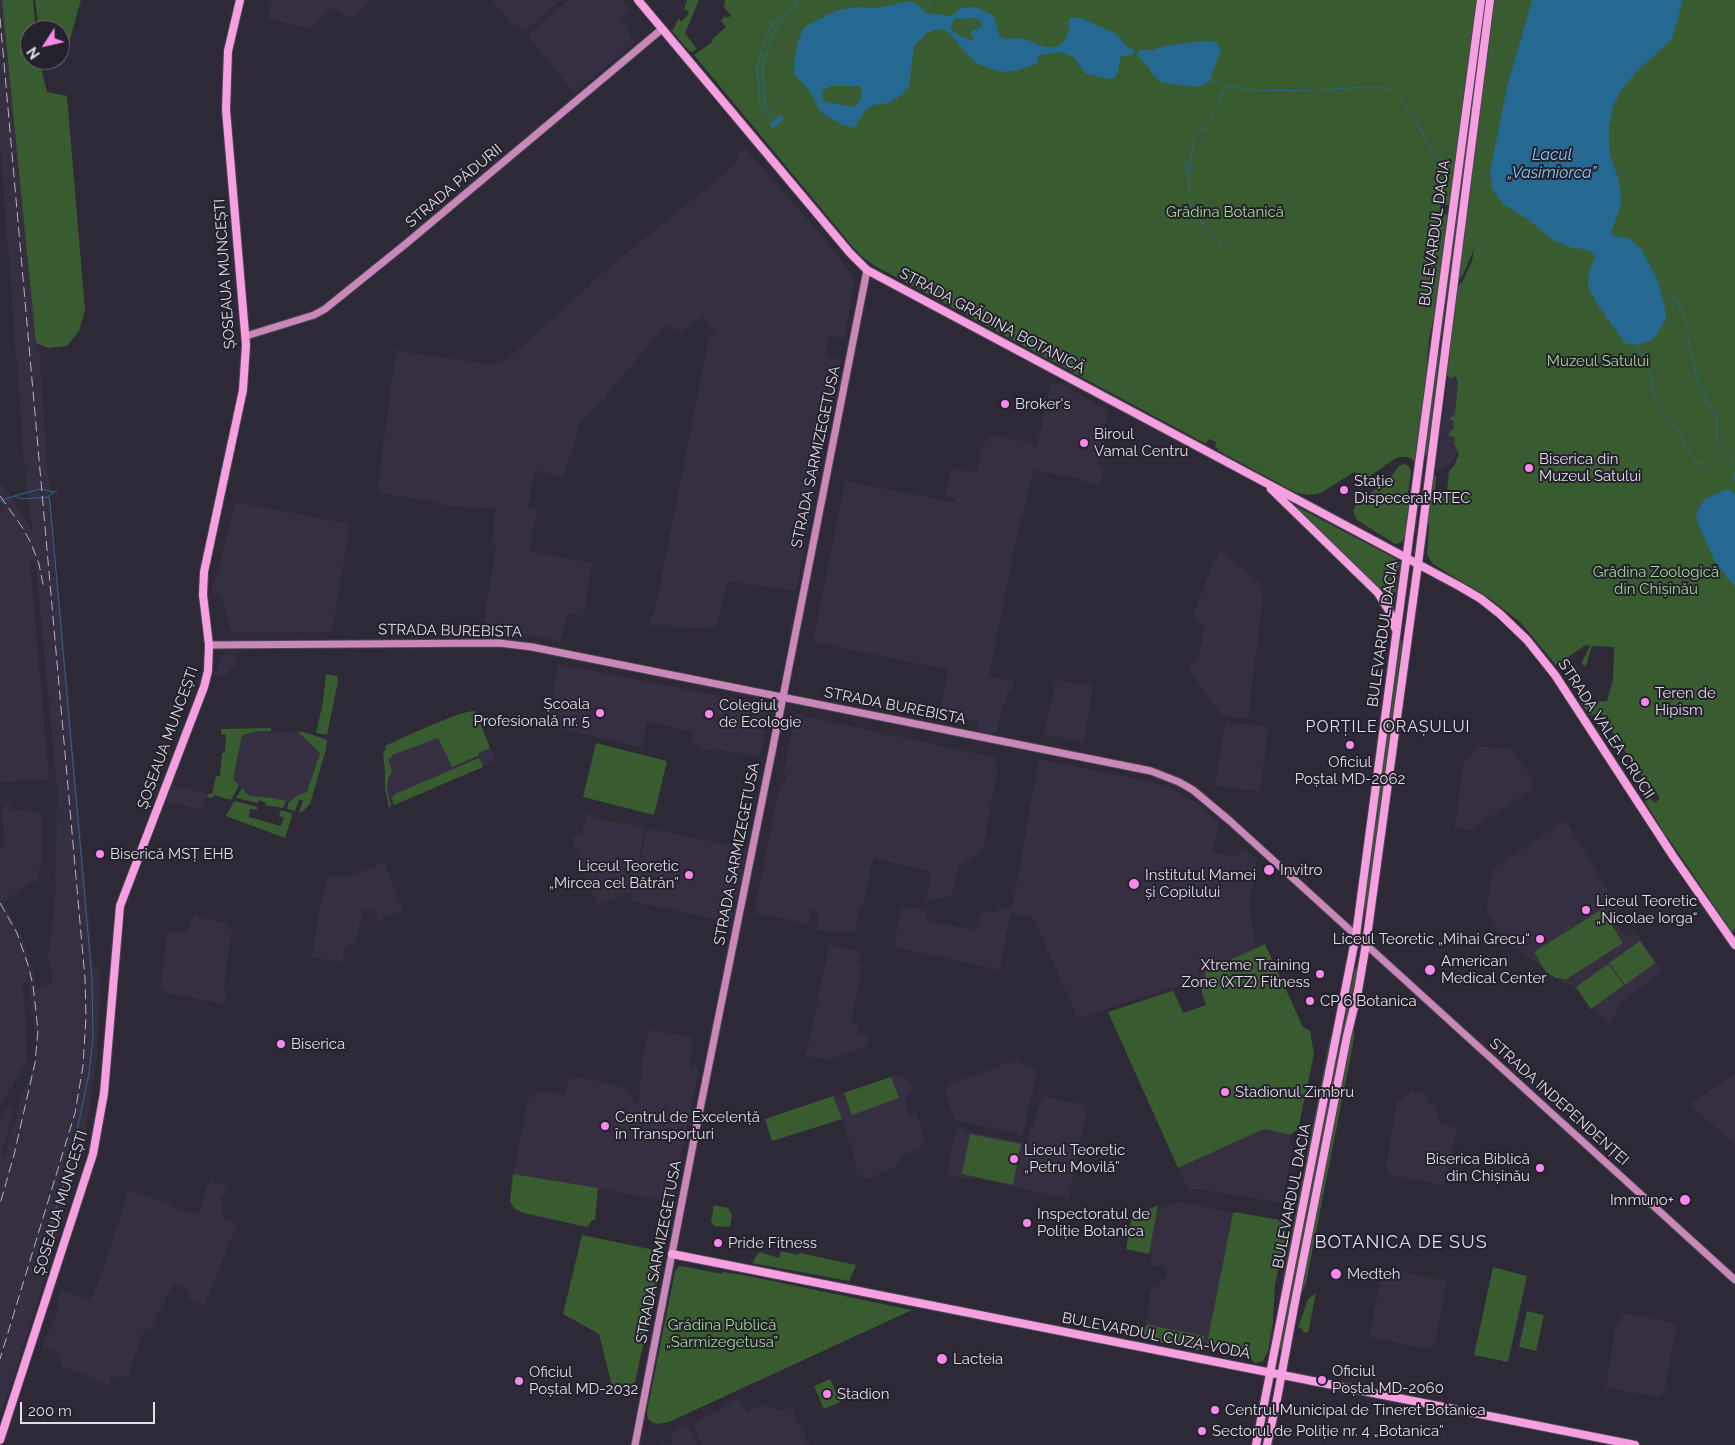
<!DOCTYPE html>
<html>
<head>
<meta charset="utf-8">
<style>
  body { margin:0 }
  #map { position:relative; width:1735px; height:1445px; overflow:hidden; background:#2d2936; font-family:Raleway,sans-serif }
  canvas { display:block }
  .north { position:absolute; left:20px; top:20px; width:50px; height:50px; box-sizing:border-box; background:#24202c; border:1px solid #6f6c76; border-radius:50%; rotate:235deg; font-size:14px; font-weight:700; line-height:20px; text-align:center; color:#dfdde5 }
  .north::after { content:''; display:block; margin:auto; width:18px; height:22px; background:#f788ec; clip-path:polygon(50% 0,100% 100%,50% 72%,0 100%) }
  .scale { position:absolute; left:20px; top:1402px; width:135px; height:22px; box-sizing:border-box; border:2px solid #dfdde5; border-top:0; padding-left:6px; font-size:15px; line-height:18px; white-space:nowrap; color:#dfdde5; -webkit-text-stroke:4px #24202c; paint-order:stroke }
</style>
</head>
<body>
<div id="map">
<canvas width="1735" height="1445"></canvas>
<div class="north">N</div>
<div class="scale">200 m</div>
</div>
<script>
const context = document.querySelector('canvas').getContext('2d');
context.lineJoin = 'round';
function fillPath(path, color) {
  context.fillStyle = color;
  context.fill(path, 'evenodd');
}
function shape(rows) {
  const path = new Path2D();
  for (const r of rows) {
    if (r.length === 3) {
      path.moveTo(r[0] + r[2], r[1]);
      path.arc(r[0], r[1], r[2], 0, 2 * Math.PI);
      continue;
    }
    path.moveTo(r[0], r[1]);
    for (let i = 2; i < r.length; i += 2) path.lineTo(r[i], r[i + 1]);
  }
  return path;
}
function stroke(path, color, width, dash) {
  context.strokeStyle = color;
  context.lineWidth = width;
  context.lineCap = dash ? 'butt' : 'round';
  context.setLineDash(dash || []);
  context.stroke(path);
}
function write(font, color, halo, rows, align = 'center') {
  context.font = font + ' Raleway,sans-serif';
  context.lineWidth = 4;
  context.setLineDash([]);
  context.textBaseline = 'middle';
  context.strokeStyle = halo;
  context.fillStyle = color;
  for (const [text, x, y, turn = 0] of rows) {
    context.save();
    context.translate(x, y);
    context.rotate((+turn || 0) * Math.PI / 180);
    context.textAlign = isNaN(turn) ? turn : align;
    if (halo) context.strokeText(text, 0, 0);
    context.fillText(text, 0, 0);
    context.restore();
  }
}
const built = shape([
  [0,0,8,0,30,224,49,485,70,709,73,715,70,715,93,966,101,968,97,1056,86,1132,66,1210,13,1380,0,1414,0,1117,8,1104,15,1108,1,1156,4,1157,13,1124,15,1124,21,1093,26,1088,35,1059,37,1031,35,1031,28,976,26,978,26,982,23,983,27,1059,23,1068,0,1106,0,847,4,846,2,808,5,808,5,803,10,802,12,810,25,809,29,811,41,811,42,867,39,867,39,883,29,884,4,902,23,941,33,970,37,989,52,983,51,969,48,958,55,903,57,789,36,565,30,560,49,780,0,782,0,511,3,511,0,505,0,481,33,532,25,472,0,143],
  [272,0,371,0,352,18,332,9,328,9,311,29,282,22,267,20],
  [492,0,560,0,524,33,517,25,514,27],
  [570,0,623,0,631,10,620,19,629,29,627,33,635,43,574,93,527,36,565,2],
  [745,148,824,238,855,279,844,339,830,336,825,356,841,360,796,591,727,581,716,629,669,627,668,625,650,625,651,616,654,616,709,337,715,332,702,316,682,331,665,326,599,404,579,424,572,455,569,455,564,477,535,470,528,506,538,508,529,551,592,563,583,616,569,614,567,616,560,641,526,635,486,632,486,628,483,627,496,546,492,545,495,509,441,505,437,502,377,493,396,351,491,364,509,358,606,270,736,164,739,153],
  [1455,376,1458,381,1453,430,1450,436,1456,437,1454,444,1458,451,1449,466,1436,472,1448,378,1450,379],
  [1053,382,1058,384,1061,383,1108,411,1097,465,1104,468,1101,485,1081,481,1081,479,1033,470,1023,515,1021,516,989,676,1014,681,1012,692,1008,691,1006,704,1002,704,997,730,992,734,982,732,977,728,978,722,940,714,948,670,813,642,845,481,954,502,955,498,946,496,951,468,975,473,977,470,982,446,991,435,994,434,1020,442,1022,439,1037,445,1051,383],
  [236,502,350,524,332,632,232,632,222,597,211,593],
  [1221,551,1259,582,1264,590,1248,717,1244,719,1228,717,1221,714,1190,672,1190,666,1198,660,1203,633,1205,628,1192,618,1213,563,1219,552],
  [226,651,236,651,235,669,230,667,229,675,212,676,214,672,216,672,222,655],
  [558,664,770,706,766,726,763,726,762,730,765,731,760,757,715,749,715,751,700,748,700,746,691,745,693,732,648,722,647,723,642,748,547,725],
  [1056,680,1093,686,1084,743,1044,734],
  [475,711,496,761,389,807,385,789,385,772,383,751,386,750,385,746,398,739,458,714],
  [796,714,997,758,995,768,998,769,982,853,959,866,951,896,926,902,931,872,873,858,863,907,858,911,855,933,845,932,841,934,816,929,819,911,811,910,808,924,754,913,780,784,784,785,786,774,783,773],
  [1225,722,1268,727,1260,792,1215,785],
  [259,731,296,732,300,734,320,753,307,792,297,796,290,802,273,798,249,796,236,783,233,779,242,735],
  [1478,746,1512,749,1533,779,1533,789,1469,831,1455,827,1463,764],
  [1039,759,1152,782,1167,786,1196,803,1219,823,1212,852,1237,857,1242,847,1257,860,1248,908,1250,909,1256,948,1206,971,1205,977,1201,979,1078,1018,1033,918,1011,913,999,970,894,947,901,906,927,909,926,920,973,930,974,927,976,927,979,914,982,915,982,911,996,913,1000,907,1012,909],
  [172,785,207,794,202,809,168,803,166,801],
  [588,813,605,821,645,826,634,889,647,828,747,849,731,923,631,901,633,892,597,905,571,837,585,832,583,826],
  [1566,820,1619,909,1611,916,1625,937,1634,932,1636,932,1663,971,1623,1001,1610,1023,1590,1009,1575,987,1555,978,1527,956,1511,947,1487,912,1492,869],
  [384,862,403,910,378,921,372,910,362,911,357,942,345,947,343,962,313,958,312,957,318,917,328,875,347,877],
  [193,914,227,924,232,929,223,990,226,991,224,1004,167,993,160,987,168,930,185,934,188,930],
  [829,945,861,952,859,961,857,961,857,965,862,966,851,1023,858,1025,857,1034,869,1037,867,1045,864,1047,828,1060,806,1056],
  [650,1030,694,1037,689,1066,699,1068,672,1203,598,1188,595,1220,592,1220,589,1225,586,1227,523,1214,514,1208,510,1201,512,1181,528,1099,541,1090,565,1095,569,1079,583,1078,616,1085,623,1088,636,1103,639,1103,642,1063,648,1032],
  [1015,1060,1037,1070,1023,1135,954,1120,945,1086],
  [899,1074,914,1086,912,1092,905,1097,906,1108,909,1115,916,1112,922,1131,924,1143,920,1144,922,1149,899,1156,901,1163,889,1170,890,1171,866,1179,856,1175,857,1167,842,1119,772,1141,765,1119],
  [1735,1074,1735,1145,1689,1104],
  [1410,1090,1429,1095,1428,1100,1429,1103,1434,1104,1440,1123,1457,1128,1445,1183,1443,1185,1391,1175,1386,1168,1397,1101,1404,1097],
  [1044,1097,1088,1105,1069,1199,975,1178,974,1180,947,1174,956,1127,964,1129,965,1131,1027,1143,1030,1128,1033,1128,1040,1103],
  [1264,1129,1291,1135,1289,1145,1293,1146,1282,1203,1197,1189,1189,1191,1178,1168],
  [209,1180,226,1185,223,1196,221,1195,220,1200,224,1202,221,1209,224,1216,223,1219,237,1224,205,1305,193,1301,188,1297,190,1292,174,1284,165,1299,151,1329,146,1329,145,1332,143,1333,128,1377,121,1376,120,1377,110,1377,109,1385,62,1366,55,1352,42,1347,60,1305,56,1302,62,1289,88,1300,93,1295,104,1266,113,1239,114,1234,113,1233,115,1227,117,1227,128,1190,175,1206,175,1208,199,1214],
  [1177,1201,1266,1219,1253,1350,1205,1343,1145,1331,1151,1290,1154,1285,1159,1286,1161,1278,1166,1279,1167,1268,1151,1265,1152,1255,1126,1249,1132,1217,1158,1205,1157,1210],
  [1393,1270,1447,1281,1435,1344,1427,1349,1369,1337,1382,1274],
  [1630,1314,1677,1324,1664,1393,1658,1397,1606,1388,1615,1329,1624,1315],
  [739,1399,746,1412,762,1405,767,1405,782,1411,791,1407,809,1445,701,1445,693,1423,713,1413,720,1413,719,1409],
  [686,1424,689,1427,698,1445,662,1445,663,1443,672,1443,671,1432]
]);
const green = shape([
  [2,0,33,0,36,30,30,30,30,60,39,60,47,92,67,96,85,310,79,331,67,346,48,348,36,343],
  [35,0,81,0,65,57,60,57,60,30,39,30],
  [687,0,699,0,685,33,697,49,692,52,689,51,672,31,679,18,680,21,682,21,689,13,686,9,683,12],
  [725,0,1478,0,1451,205,1441,205,1440,213,1449,215,1438,299,1429,339,1426,377,1415,462,1408,457,1400,457,1394,459,1362,482,1354,472,1321,493,1309,495,1297,493,1217,450,1218,448,1215,447,1216,442,1209,439,1206,444,875,266,860,255,853,247,694,55,712,42,713,38,726,27,721,21,725,16,726,18,731,16,724,7],
  [1484,0,1487,0,1460,206,1457,205],
  [1493,0,1735,0,1735,929,1732,932,1669,839,1661,831,1662,829,1644,800,1649,797,1655,803,1660,798,1638,771,1601,714,1589,715,1581,703,1607,701,1613,679,1614,647,1592,646,1586,666,1581,664,1590,646,1586,645,1556,665,1521,623,1489,598,1433,564,1427,555,1429,525,1427,525,1433,476,1436,476,1435,490,1447,491,1449,471,1454,466,1459,454,1454,444,1455,437,1449,436,1450,431,1453,430,1454,421,1449,419,1455,414,1458,381,1455,376,1450,379,1446,374,1455,289,1463,281,1472,261,1474,249,1463,275,1455,284],
  [1455,215,1458,215,1440,343,1439,342],
  [1438,349,1440,350,1427,454,1425,455],
  [1403,464,1409,466,1411,472,1408,493,1410,503,1406,538,1404,538,1401,543,1395,544,1357,520,1353,511,1356,504,1390,478,1399,466],
  [1290,503,1400,561,1393,612],
  [1401,639,1402,641,1385,777,1382,776],
  [326,674,337,676,338,681,327,735,316,733,323,702],
  [472,711,475,711,490,748,478,753,479,755,452,767,438,738,392,755,392,757,388,759,392,771,388,779,387,790,391,806,389,807,385,789,385,772,383,751,386,750,385,746,429,726,459,714],
  [271,728,271,731,259,731,242,735,233,779,239,786,231,800,214,795,212,798,207,797,208,794,212,794,216,776,220,776,222,753,225,753,226,735,221,734,221,729],
  [297,731,310,734,327,740,326,749,310,804,301,813,299,812,303,801,299,799,295,811,287,809,289,802,286,801,283,808,265,805,265,802,259,800,258,803,236,798,242,788,249,796,273,798,290,802,296,796,307,792,320,753],
  [596,743,667,761,654,815,583,797],
  [479,758,483,767,394,805,392,798,395,794],
  [1381,780,1384,781,1367,910,1364,909],
  [235,801,257,807,257,810,250,809,249,817,281,826,284,818,279,816,281,810,291,813,292,816,285,838,226,816,233,803],
  [1604,908,1606,916,1623,943,1565,980,1564,979,1556,978,1546,972,1534,952],
  [1640,941,1655,963,1625,985,1609,963],
  [1265,944,1303,1027,1310,1031,1314,1054,1298,1130,1293,1132,1291,1135,1264,1129,1178,1168,1108,1012,1172,991,1174,992,1183,1013,1206,1005,1202,993,1201,979,1205,977,1206,971],
  [1608,964,1624,985,1591,1009,1576,987],
  [1355,968,1357,969,1282,1350,1279,1349],
  [1336,1021,1281,1298,1282,1283,1330,1038],
  [1354,1024,1354,1039,1306,1283,1300,1297],
  [891,1077,899,1098,852,1115,844,1093],
  [833,1096,842,1119,772,1141,765,1119],
  [970,1134,1021,1144,1013,1185,962,1174],
  [513,1174,598,1188,595,1220,592,1220,589,1225,586,1227,521,1212,514,1208,510,1201],
  [714,1205,728,1208,732,1215,730,1227,714,1226,711,1221],
  [1158,1205,1149,1254,1126,1249,1132,1217],
  [1235,1212,1285,1221,1288,1225,1275,1284,1273,1323,1268,1351,1263,1361,1256,1363,1253,1362,1250,1355,1229,1356,1230,1347,1207,1344,1233,1213],
  [582,1235,664,1252,634,1386,612,1386,599,1334,563,1314],
  [781,1251,798,1255,800,1253,856,1265,849,1281,752,1263,759,1252,779,1258],
  [681,1266,722,1274,723,1272,743,1275,912,1310,669,1422,658,1424,653,1423,648,1419,647,1412,675,1271,678,1267],
  [1493,1267,1527,1276,1508,1362,1474,1355],
  [1316,1293,1308,1333,1303,1332,1303,1329,1298,1328,1308,1299],
  [1527,1311,1544,1315,1536,1351,1519,1347],
  [1149,1325,1204,1336,1202,1351,1143,1339,1145,1326],
  [830,1379,840,1402,824,1409,814,1386]
]);
const water = shape([
  [1532,0,1683,0,1672,39,1637,71,1620,92,1613,106,1609,127,1609,140,1610,155,1618,178,1621,194,1621,204,1611,233,1614,236,1628,238,1642,250,1658,281,1665,308,1666,319,1656,336,1649,341,1638,345,1626,344,1622,339,1597,304,1588,287,1589,272,1596,255,1585,249,1571,248,1553,240,1527,219,1503,204,1492,189,1490,172,1507,87],
  [909,1,919,5,925,13,951,16,961,8,976,7,992,15,995,19,999,35,1004,39,1022,38,1045,47,1056,47,1063,43,1070,27,1068,23,1069,19,1071,18,1081,18,1117,34,1126,46,1134,49,1133,55,1121,56,1118,72,1114,78,1109,79,1086,74,1073,57,1060,52,1039,55,1038,63,1036,64,1014,71,1000,72,978,64,967,54,951,35,944,29,935,30,925,34,924,37,914,46,909,87,900,96,889,103,874,105,866,110,854,128,843,125,826,116,818,108,811,93,797,77,794,73,794,62,798,42,802,31,808,25,837,10,857,7,878,8],
  [955,18,962,19,975,18,981,21,982,27,971,31,971,33,974,40,972,41,953,32,951,26],
  [831,86,860,86,862,90,860,101,854,107,826,102,823,99,822,91],
  [1203,41,1216,42,1221,49,1220,53,1209,82,1198,87,1170,84,1161,82,1157,79,1144,62,1137,56,1139,50,1154,50,1164,46],
  [1725,490,1730,490,1735,495,1735,587,1714,560,1697,521,1696,512,1705,499]
]);
const stream = shape([
  [924,12,931,0],
  [1210,79,1218,83],
  [1322,90,1361,87,1383,87,1393,91],
  [1400,98,1417,124,1438,162],
  [1215,109,1227,85,1248,90,1318,91],
  [779,119,765,103,762,69,774,32,780,23,786,18],
  [776,123,760,104,757,67,763,45,772,24,796,6,798,0],
  [1188,167,3],
  [1189,164,1195,137,1212,118,1212,114],
  [1188,170,1189,192],
  [1189,199,1190,204,1198,215],
  [1200,219,1221,246],
  [1669,297,1674,297,1682,308,1685,316,1687,330],
  [1687,335,1697,378,1707,402,1717,416,1717,439,1720,444,1731,457,1732,462],
  [1638,345,1651,375,1653,393,1663,411,1683,437,1684,443,1696,461,1706,470],
  [1734,467,1734,468],
  [1734,473,1735,481],
  [14,496,41,489,54,492],
  [49,496,57,490],
  [0,501,14,496,22,499,49,497,50,503,92,979,93,1038,89,1073,71,1160,46,1241]
]);
const canal = shape([
  [773,125,781,118]
]);
const secondary = shape([
  [246,336,314,315,325,309,408,242,662,29],
  [209,645,499,643,532,647,1151,771,1179,782,1193,790,1230,821,1735,1280],
  [635,1445,697,1124,783,697,867,270]
]);
const primary = shape([
  [638,0,850,253,867,270,1459,586,1481,599,1500,614,1527,640,1555,675,1673,856,1735,945],
  [1271,489,1378,593,1391,614,1395,628],
  [672,1254,1635,1445],
  [0,1440,93,1154,104,1093,120,906,204,687,208,671,209,645,203,595,204,572,243,390,246,345,226,110,228,51,240,0],
  [1256,1445,1356,935,1481,0],
  [1267,1445,1277,1399,1294,1307,1347,1036,1358,991,1366,944,1418,564,1490,0]
]);
const rail = shape([
  [0,18,85,979,86,1017,83,1066,75,1113,0,1359],
  [0,496,22,527,31,543,39,564,44,589],
  [0,903,17,933,28,965,33,985,38,1030,35,1063,14,1155,0,1204]
]);
const markers = [
  [1005,404,5,"#f788ec"],
  [1084,443,5,"#f788ec"],
  [1529,468,5,"#f788ec"],
  [1344,490,5,"#f788ec"],
  [1645,702,5,"#f788ec"],
  [600,713,5,"#f788ec"],
  [709,714,5,"#f788ec"],
  [1350,745,5,"#f788ec"],
  [100,854,5,"#f788ec"],
  [1269,870,6,"#f788ec"],
  [689,875,5,"#f788ec"],
  [1134,884,6,"#f788ec"],
  [1586,910,5,"#f788ec"],
  [1540,939,5,"#f788ec"],
  [1430,970,6,"#f788ec"],
  [1320,974,5,"#f788ec"],
  [1310,1001,5,"#f788ec"],
  [281,1044,5,"#f788ec"],
  [1225,1092,5,"#f788ec"],
  [605,1126,5,"#f788ec"],
  [1014,1159,5,"#f788ec"],
  [1540,1168,5,"#f788ec"],
  [1685,1200,6,"#f788ec"],
  [1027,1223,5,"#f788ec"],
  [718,1243,5,"#f788ec"],
  [1336,1274,6,"#f788ec"],
  [942,1359,6,"#f788ec"],
  [1322,1380,5,"#f788ec"],
  [519,1381,5,"#f788ec"],
  [827,1394,5,"#f788ec"],
  [1215,1410,5,"#f788ec"],
  [1202,1431,5,"#f788ec"]
];
const streetNames = [
  ["STRADA PĂDURII",454,186,-40],
  ["BULEVARDUL DACIA",1435,233,-82],
  ["ȘOSEAUA MUNCEȘTI",225,274,-94],
  ["STRADA GRĂDINA BOTANICĂ",992,321,28],
  ["STRADA SARMIZEGETUSA",816,457,-78],
  ["STRADA BUREBISTA",450,631,1],
  ["BULEVARDUL DACIA",1383,634,-82],
  ["STRADA BUREBISTA",895,706,11],
  ["STRADA VALEA CRUCII",1606,729,57],
  ["ȘOSEAUA MUNCEȘTI",168,738,-70],
  ["STRADA SARMIZEGETUSA",737,854,-79],
  ["STRADA INDEPENDENȚEI",1559,1102,42],
  ["BULEVARDUL DACIA",1292,1196,-79],
  ["ȘOSEAUA MUNCEȘTI",61,1203,-73],
  ["STRADA SARMIZEGETUSA",659,1252,-79],
  ["BULEVARDUL CUZA-VODĂ",1156,1336,11]
];
const parkNames = [
  ["Grădina Botanică",1225,212],
  ["Muzeul Satului",1598,361],
  ["Grădina Zoologică",1656,572],
  ["din Chișinău",1656,589],
  ["Grădina Publică",722,1325],
  ["„Sarmizegetusa”",722,1342]
];
const poiNames = [
  ["Broker's",1015,404],
  ["Biroul",1094,434],
  ["Vamal Centru",1094,451],
  ["Biserica din",1539,459],
  ["Muzeul Satului",1539,476],
  ["Stație",1354,481],
  ["Dispecerat RTEC",1354,498],
  ["Teren de",1655,693],
  ["Hipism",1655,710],
  ["Școala",590,704,"right"],
  ["Profesională nr. 5",590,721,"right"],
  ["Colegiul",719,705],
  ["de Ecologie",719,722],
  ["Oficiul",1350,762,"center"],
  ["Poștal MD-2062",1350,779,"center"],
  ["Biserică MSȚ EHB",110,854],
  ["Liceul Teoretic",679,866,"right"],
  ["„Mircea cel Bătrân”",679,883,"right"],
  ["Invitro",1280,870],
  ["Institutul Mamei",1145,875],
  ["și Copilului",1145,892],
  ["Liceul Teoretic",1596,901],
  ["„Nicolae Iorga“",1596,918],
  ["Liceul Teoretic „Mihai Grecu“",1530,939,"right"],
  ["American",1441,961],
  ["Medical Center",1441,978],
  ["Xtreme Training",1310,965,"right"],
  ["Zone (XTZ) Fitness",1310,982,"right"],
  ["CP 6 Botanica",1320,1001],
  ["Biserica",291,1044],
  ["Stadionul Zimbru",1235,1092],
  ["Centrul de Excelență",615,1117],
  ["în Transporturi",615,1134],
  ["Liceul Teoretic",1024,1150],
  ["„Petru Movilă”",1024,1167],
  ["Biserica Biblică",1530,1159,"right"],
  ["din Chișinău",1530,1176,"right"],
  ["Immuno+",1674,1200,"right"],
  ["Inspectoratul de",1037,1214],
  ["Poliție Botanica",1037,1231],
  ["Pride Fitness",728,1243],
  ["Medteh",1347,1274],
  ["Lacteia",953,1359],
  ["Oficiul",1332,1371],
  ["Poștal MD-2060",1332,1388],
  ["Oficiul",529,1372],
  ["Poștal MD-2032",529,1389],
  ["Stadion",837,1394],
  ["Centrul Municipal de Tineret Botanica",1225,1410],
  ["Sectorul de Poliție nr. 4 „Botanica”",1212,1431]
];
const waterNames = [
  ["Lacul",1552,155],
  ["„Vasimiorca”",1552,173]
];
const neighbourhoodNames = [
  ["PORȚILE ORAȘULUI",1388,727]
];
const quarterNames = [
  ["BOTANICA DE SUS",1401,1243]
];
fillPath(built, '#362f42');
fillPath(green, '#385b2f');
fillPath(water, '#256992');
stroke(stream, '#256992', 1);
stroke(canal, '#256992', 5);
stroke(secondary, '#494652', 9);
stroke(primary, '#494652', 10);
stroke(secondary, '#ca87b9', 7);
stroke(primary, '#f69fe1', 8);
stroke(rail, '#b7b4bd', 1, [10, 5]);
for (const [x, y, r, color] of markers) {
  const dot = new Path2D();
  dot.arc(x, y, r, 0, 2 * Math.PI);
  context.fillStyle = color;
  context.fill(dot);
  stroke(dot, '#24202c', 2);
}
write('15px', '#dfdde5', '#24202c', streetNames);
write('15px', '#9bd98b', '#24202c', parkNames);
write('15px', '#dfdde5', '#24202c', poiNames, 'left');
write('italic 16px', '#83cafb', '#24202c', waterNames);
context.letterSpacing = '1px';
write('16px', '#e0dbec', '#24202c', neighbourhoodNames);
context.letterSpacing = '0px';
context.letterSpacing = '1px';
write('18px', '#e0dbec', '#24202c', quarterNames);
context.letterSpacing = '0px';
</script>
</body>
</html>
